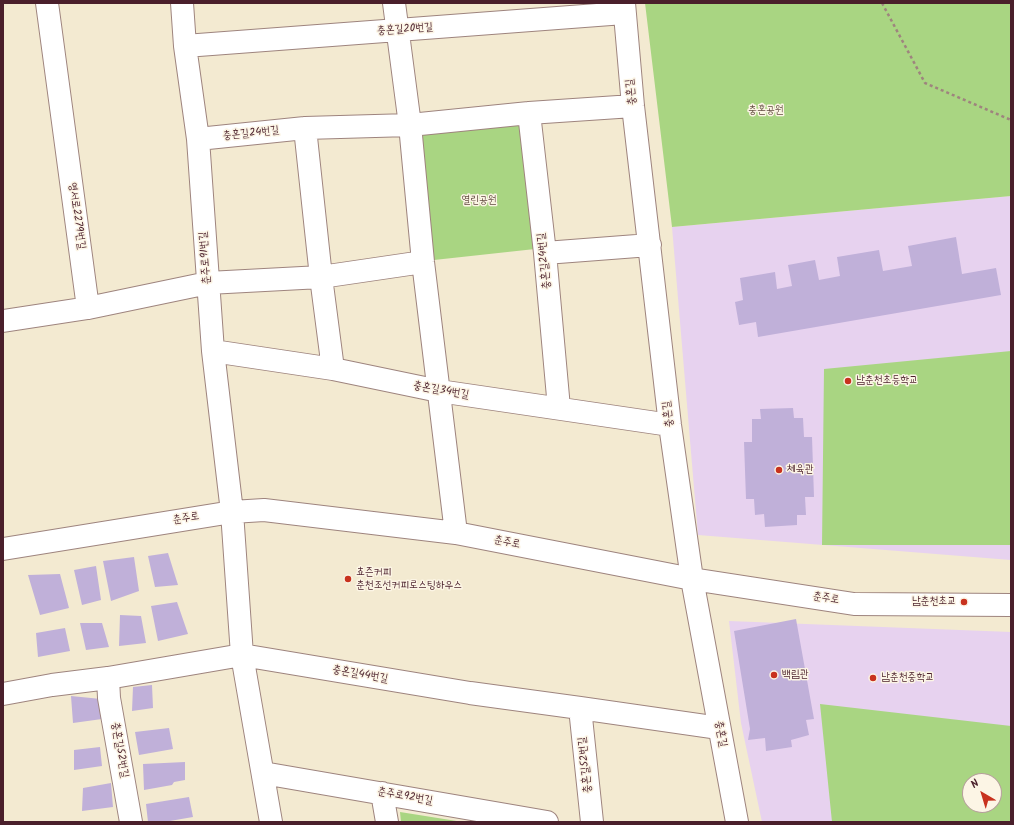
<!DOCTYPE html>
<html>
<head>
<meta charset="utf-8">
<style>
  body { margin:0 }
  #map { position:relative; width:1014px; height:825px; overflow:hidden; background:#f3ead1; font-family:Kalam,sans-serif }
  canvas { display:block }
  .frame { position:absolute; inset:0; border:4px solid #4a1f2b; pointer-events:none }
  .north { position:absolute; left:962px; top:773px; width:40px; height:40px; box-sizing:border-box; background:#fcf5e5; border:1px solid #b59f9b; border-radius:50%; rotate:322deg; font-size:11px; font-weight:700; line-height:16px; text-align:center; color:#4a1f2b }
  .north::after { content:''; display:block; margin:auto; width:14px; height:18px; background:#c8321e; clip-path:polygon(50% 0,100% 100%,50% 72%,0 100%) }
</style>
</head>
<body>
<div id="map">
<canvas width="1014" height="825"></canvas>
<div class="frame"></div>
<div class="north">N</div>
</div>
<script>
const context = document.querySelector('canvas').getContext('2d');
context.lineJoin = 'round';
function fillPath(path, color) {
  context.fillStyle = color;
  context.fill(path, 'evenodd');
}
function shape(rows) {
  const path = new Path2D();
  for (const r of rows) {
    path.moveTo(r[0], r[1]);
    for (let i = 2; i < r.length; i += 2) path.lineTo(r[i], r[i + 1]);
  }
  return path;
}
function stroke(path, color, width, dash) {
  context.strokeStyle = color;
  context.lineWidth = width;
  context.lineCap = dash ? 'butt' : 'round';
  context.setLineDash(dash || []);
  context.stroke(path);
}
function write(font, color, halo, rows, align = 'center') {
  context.font = font + ' Kalam,"Poor Story",sans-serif';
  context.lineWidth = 3;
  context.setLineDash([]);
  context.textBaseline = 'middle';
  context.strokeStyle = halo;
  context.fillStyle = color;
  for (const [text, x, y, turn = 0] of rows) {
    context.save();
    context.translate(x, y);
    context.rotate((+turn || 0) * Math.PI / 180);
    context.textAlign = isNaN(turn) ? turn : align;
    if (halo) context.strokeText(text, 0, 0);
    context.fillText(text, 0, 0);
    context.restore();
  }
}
const built = shape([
  [1011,196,1011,560,698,535,672,227],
  [729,621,1011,632,1011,822,762,822,741,723],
  [970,781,994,781,994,805,970,805]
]);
const green = shape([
  [645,3,1011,3,1011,196,672,227],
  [520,119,535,249,434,260,421,128],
  [1011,351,1011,545,822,545,824,369],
  [820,704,1011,726,1011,822,832,822],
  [970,781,994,781,994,805,970,805],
  [400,812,463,822,401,822]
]);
const building = shape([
  [956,237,962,274,996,268,1001,295,758,337,756,322,739,325,735,302,743,300,740,278,775,272,777,289,792,286,788,265,815,260,819,280,840,276,837,257,879,250,883,271,912,266,908,246],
  [793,408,794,418,803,418,804,437,812,437,814,497,805,497,806,515,797,515,797,525,765,527,764,514,755,515,754,499,746,499,744,442,752,442,752,419,761,419,760,409],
  [168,553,178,585,155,587,148,556],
  [134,557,139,591,111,601,103,561],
  [96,566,101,600,82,605,74,570],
  [60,574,69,608,40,615,28,575],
  [177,602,188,634,158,641,151,606],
  [120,615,141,616,146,643,119,646],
  [796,619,814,719,806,720,809,735,791,740,792,747,766,751,765,738,748,740,750,729,734,631],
  [80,623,102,623,109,647,86,650],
  [65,628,70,651,38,657,36,633],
  [152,685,153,708,132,711,133,687],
  [71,696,101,699,102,719,73,723],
  [169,728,173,749,139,755,135,732],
  [100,747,102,766,74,770,74,750],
  [185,762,185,780,174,782,172,785,144,790,143,764],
  [111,783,113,807,82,811,83,788],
  [189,797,193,817,164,822,148,822,146,804]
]);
const path = shape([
  [882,3,925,83,1011,120]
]);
const minor = shape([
  [47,3,88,308],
  [182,3,185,46,198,139,213,351,232,512,242,655,271,822],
  [394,3,410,125,423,262,456,533],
  [624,3,633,106,670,425,692,579,737,822],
  [185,46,624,13],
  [529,113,545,253,559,408],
  [305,128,321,277,333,369],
  [198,139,305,128,410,125,529,113,633,106],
  [545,253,650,245],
  [3,321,88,308,208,283,321,277,423,262],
  [213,351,333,369,439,391,670,425],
  [3,549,232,512,264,510,456,533,692,579,854,604,1011,605],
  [108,678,109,698,131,822],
  [3,694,52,685,108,678,242,655,470,693,580,708,719,728],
  [580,708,592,822],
  [263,773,547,822],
  [382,793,387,822]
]);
const markers = [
  [848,381,4,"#c8321e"],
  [779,470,4,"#c8321e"],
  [348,579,4,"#c8321e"],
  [964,602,4,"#c8321e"],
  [774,675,4,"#c8321e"],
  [873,678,4,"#c8321e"]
];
const streetNames = [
  ["충혼길20번길",405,30,-4],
  ["충혼길",632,92,-96],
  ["충혼길24번길",251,134,-6],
  ["영서로2279번길",76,216,82],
  ["춘주로91번길",206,258,-94],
  ["충혼길24번길",545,261,-96],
  ["충혼길34번길",441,391,10],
  ["충혼길",669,414,-97],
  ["춘주로",186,519,-9],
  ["춘주로",507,543,11],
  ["춘주로",826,599,9],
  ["충혼길44번길",360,675,10],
  ["충혼길",720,734,79],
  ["충혼길52번길",119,750,80],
  ["충혼길52번길",586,765,-96],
  ["춘주로92번길",405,797,10]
];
const parkNames = [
  ["충혼공원",766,111],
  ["열린공원",479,201]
];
const poiNames = [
  ["남춘천초등학교",856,381],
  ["체육관",787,470],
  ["쵸즌커피",356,573],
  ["춘천조선커피로스팅하우스",356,586],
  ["남춘천초교",956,602,"right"],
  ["백림관",782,675],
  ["남춘천중학교",881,678]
];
fillPath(built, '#e7d2ef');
fillPath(green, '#a9d582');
fillPath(building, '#c0b0d9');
stroke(minor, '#9e847e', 24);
stroke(path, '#9e847e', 2.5, [3, 3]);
stroke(minor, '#fff', 22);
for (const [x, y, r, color] of markers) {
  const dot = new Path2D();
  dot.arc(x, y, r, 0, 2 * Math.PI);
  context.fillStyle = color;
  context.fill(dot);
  stroke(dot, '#fcf5e5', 1.5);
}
write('11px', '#4a1f2b', '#fcf5e5', streetNames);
write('11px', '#624c41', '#fcf5e5', parkNames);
write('11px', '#4a1f2b', '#fcf5e5', poiNames, 'left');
</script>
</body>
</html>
